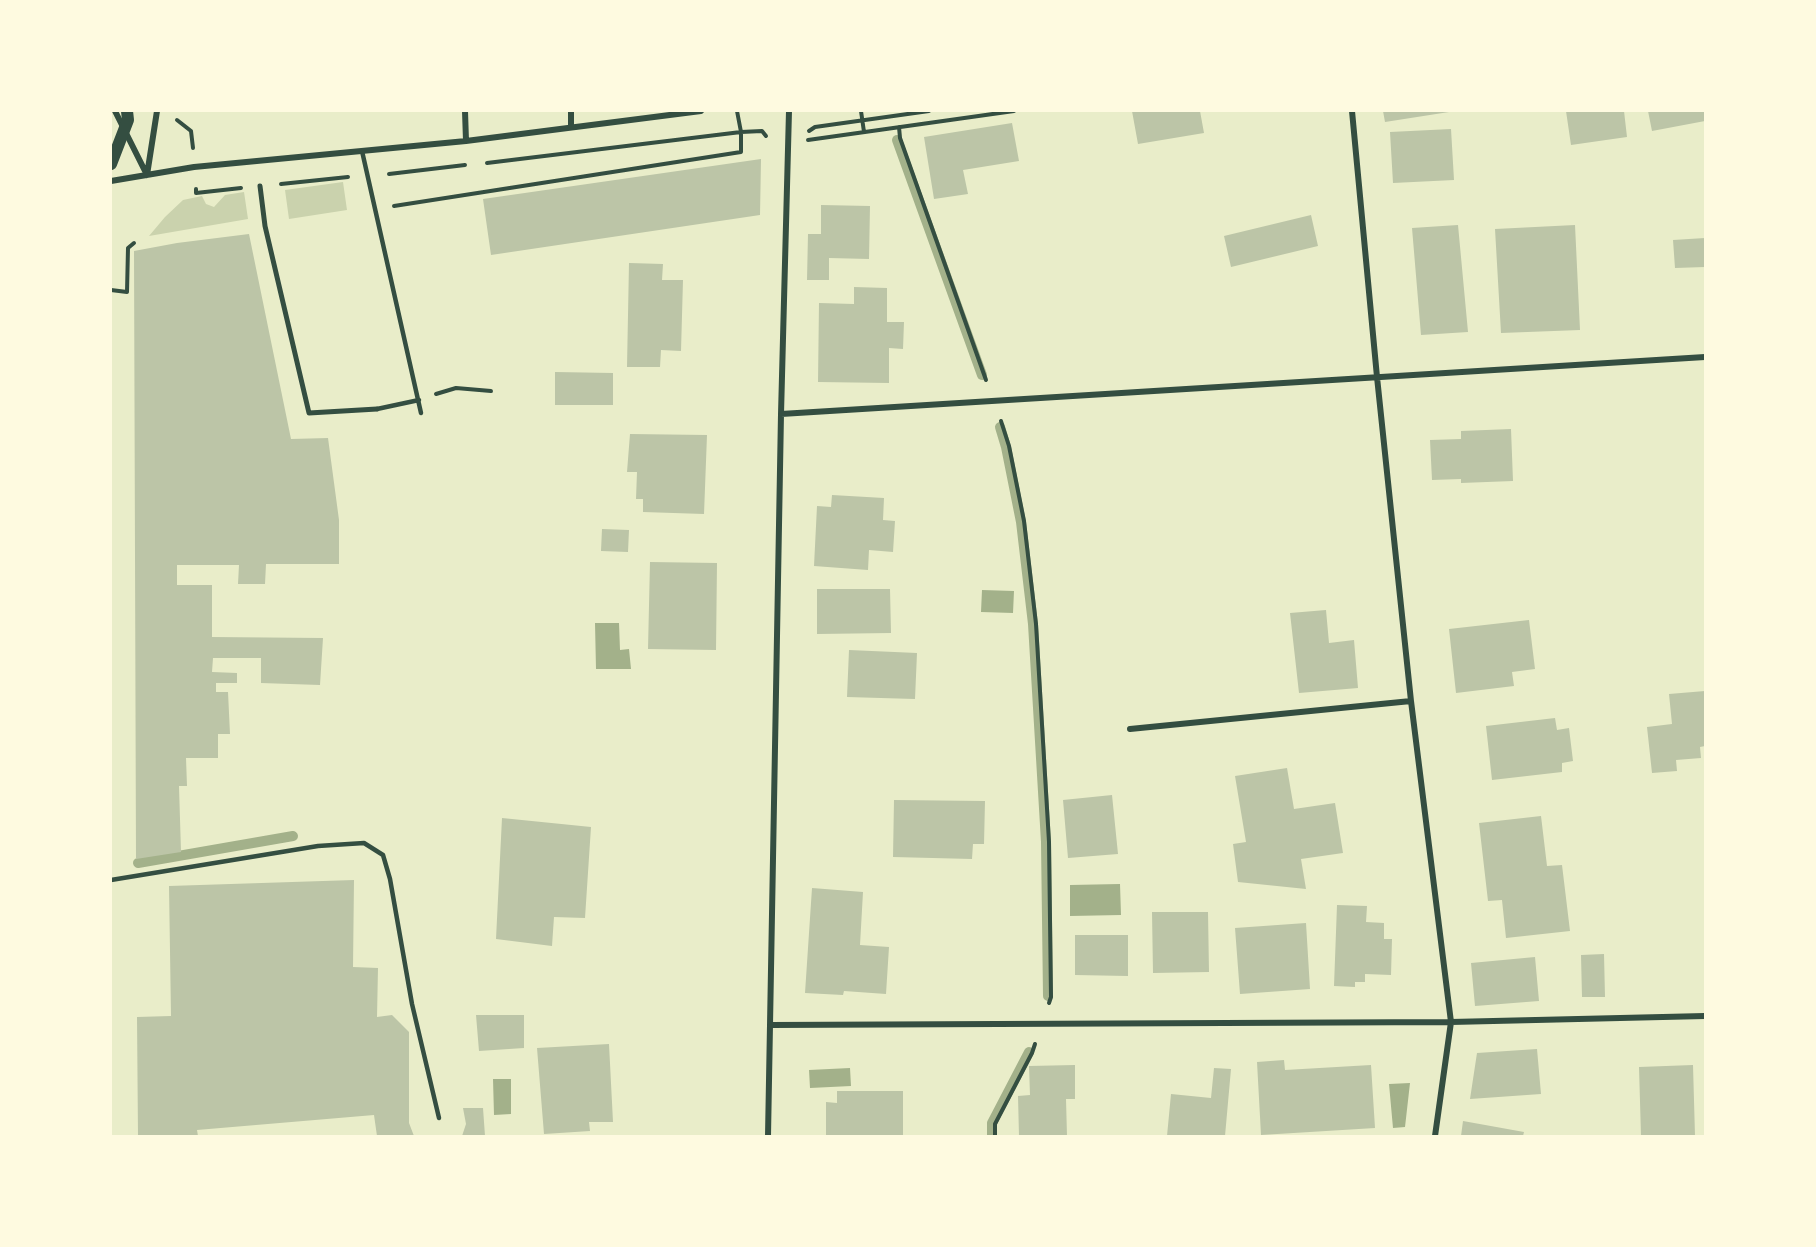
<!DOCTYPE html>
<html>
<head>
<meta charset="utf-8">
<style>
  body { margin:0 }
  #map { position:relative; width:1816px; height:1247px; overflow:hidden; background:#e9edc9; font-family:"Space Grotesk",sans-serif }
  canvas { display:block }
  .frame { position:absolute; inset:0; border:112px solid #fefae0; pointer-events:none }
</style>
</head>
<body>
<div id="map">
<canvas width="1816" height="1247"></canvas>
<div class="frame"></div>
</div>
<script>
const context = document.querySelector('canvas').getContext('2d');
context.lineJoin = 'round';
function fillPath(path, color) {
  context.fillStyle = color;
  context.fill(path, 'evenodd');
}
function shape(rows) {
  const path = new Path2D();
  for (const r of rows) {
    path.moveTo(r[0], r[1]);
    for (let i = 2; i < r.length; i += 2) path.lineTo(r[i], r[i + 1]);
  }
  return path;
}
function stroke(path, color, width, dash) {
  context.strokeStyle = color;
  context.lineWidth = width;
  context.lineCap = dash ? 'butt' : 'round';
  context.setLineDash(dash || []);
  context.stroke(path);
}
const green = shape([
  [343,182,347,210,289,219,285,190],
  [244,192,248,219,149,236,165,217,183,200,202,196,206,204,214,207,225,195]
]);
const water = shape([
  [982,590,1014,591,1013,613,981,612],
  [595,623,619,623,620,650,629,649,631,669,596,669],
  [1120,884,1121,915,1070,916,1070,885],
  [850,1068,851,1086,810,1088,809,1070],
  [493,1079,511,1079,511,1114,494,1115],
  [1410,1083,1405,1127,1393,1128,1389,1084]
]);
const stream = shape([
  [897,140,982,375],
  [1000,427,1006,447,1021,522,1033,624,1046,842,1048,996],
  [138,863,293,836],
  [992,1136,992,1123,1029,1052]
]);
const building = shape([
  [1132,111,1200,111,1204,133,1138,144],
  [1383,111,1449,111,1449,112,1385,122],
  [1566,111,1624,111,1627,137,1571,145],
  [1648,111,1705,111,1705,121,1652,131],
  [1012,123,1019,161,963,170,968,194,934,199,924,137],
  [1451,129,1454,180,1393,183,1390,132],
  [761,159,760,215,491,255,483,199],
  [821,205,870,206,869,259,829,258,829,280,807,280,808,234,821,234],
  [1311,215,1318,246,1231,267,1224,236],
  [1458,225,1468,332,1421,335,1412,228],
  [1575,225,1580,330,1501,333,1495,229],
  [249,234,291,439,328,438,339,520,339,564,266,564,265,584,238,584,239,565,177,565,177,585,212,585,212,637,323,638,320,685,261,683,261,658,213,658,212,672,237,673,237,683,216,683,216,692,228,692,230,734,218,734,218,758,186,758,187,786,179,786,181,852,136,859,134,251,177,243],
  [1705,238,1705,267,1675,268,1673,240],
  [629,263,663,264,662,280,683,280,681,351,661,350,660,367,627,367],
  [854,287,887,288,887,322,904,322,903,349,889,348,889,383,818,382,819,303,854,304],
  [555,372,613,373,613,405,555,405],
  [1511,429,1513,481,1461,483,1461,479,1432,480,1430,440,1461,439,1461,431],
  [630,434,707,435,704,514,643,512,643,499,636,499,637,472,627,472],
  [832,495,884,498,883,520,895,521,893,552,869,550,868,570,814,566,817,506,831,507],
  [602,529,629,530,628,552,601,551],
  [650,562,717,563,716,650,648,649],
  [817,589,890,589,891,633,817,634],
  [1326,610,1329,643,1354,640,1358,688,1299,693,1290,613],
  [1529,620,1535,669,1512,672,1514,686,1456,693,1449,629],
  [849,650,917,653,915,699,847,697],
  [1705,691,1705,746,1700,747,1701,758,1676,760,1677,771,1652,773,1647,727,1672,724,1669,694],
  [1555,718,1557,730,1569,728,1573,761,1562,763,1562,772,1492,780,1486,726],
  [1287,768,1294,809,1335,803,1343,853,1301,859,1306,889,1238,882,1233,844,1246,842,1235,776],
  [1112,795,1118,854,1068,858,1063,800],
  [894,800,985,801,984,844,973,844,972,859,893,857],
  [1541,816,1547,866,1562,865,1570,931,1506,938,1502,900,1488,901,1479,823],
  [502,818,591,827,585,918,554,917,552,946,496,939],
  [354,880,353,967,378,968,377,1017,392,1015,409,1032,409,1123,414,1136,377,1136,374,1115,197,1130,198,1136,138,1136,137,1017,171,1016,169,886],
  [812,888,863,892,860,945,889,947,886,994,844,991,843,995,805,993],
  [1337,905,1367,906,1366,922,1384,923,1384,939,1392,939,1391,975,1365,974,1365,982,1355,982,1355,987,1334,986],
  [1152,912,1208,912,1209,972,1153,973],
  [1306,923,1310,989,1240,994,1235,928],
  [1075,935,1128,935,1128,976,1075,975],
  [1604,954,1605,997,1582,997,1581,955],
  [1535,957,1539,1001,1475,1006,1471,963],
  [476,1015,524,1015,524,1048,479,1051],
  [609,1044,613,1122,589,1122,590,1131,544,1134,537,1048],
  [1537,1049,1541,1094,1470,1099,1477,1053],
  [1284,1060,1285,1070,1371,1065,1375,1128,1261,1135,1257,1062],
  [1075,1065,1075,1099,1066,1099,1067,1136,1019,1136,1018,1096,1030,1095,1029,1066],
  [1693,1065,1695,1136,1641,1136,1639,1067],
  [1214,1068,1231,1069,1225,1136,1167,1136,1171,1094,1211,1098],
  [837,1091,903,1091,903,1136,826,1136,826,1102,837,1103],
  [463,1108,483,1108,485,1136,462,1136,466,1124],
  [1463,1121,1524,1132,1523,1136,1461,1136]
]);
const path = shape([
  [861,111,864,132],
  [177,120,191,131,193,148],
  [899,127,900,138,986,380],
  [809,131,815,127,929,111],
  [808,140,1014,111],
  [487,163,741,132,762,131,766,136],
  [389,174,465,165],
  [281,184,348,177],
  [196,189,196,193,241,188],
  [394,206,741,152,741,132,737,111],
  [111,290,127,292,128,248,134,243],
  [436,394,456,388,491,391],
  [1001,421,1009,446,1024,521,1036,624,1049,842,1051,997,1049,1003],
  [995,1136,995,1124,1032,1053,1035,1044]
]);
const service = shape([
  [362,151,421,413],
  [377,409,419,400],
  [111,880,318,846,364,843,383,855,390,879,412,1004,439,1118]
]);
const pedestrian = shape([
  [260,186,265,226,309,413,377,409]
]);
const minor = shape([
  [115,111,147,175],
  [465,111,466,141],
  [571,111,571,127],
  [1352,111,1377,377,1411,701,1451,1022,1435,1136],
  [147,175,157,111],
  [111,181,194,167,466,141,701,111],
  [781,414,1705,357],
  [1130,729,1411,701],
  [771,1025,1451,1022,1705,1016],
  [768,1136,781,414,789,111]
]);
const secondary = shape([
  [111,164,128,120,127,111]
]);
fillPath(green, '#cad2ad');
fillPath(water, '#a3b18a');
stroke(stream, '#a3b18a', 10);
fillPath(building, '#bcc5a7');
stroke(path, '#344e41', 4);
stroke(service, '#344e41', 4.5);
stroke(pedestrian, '#344e41', 5);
stroke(minor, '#344e41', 6);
stroke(secondary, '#344e41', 12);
</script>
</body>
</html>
